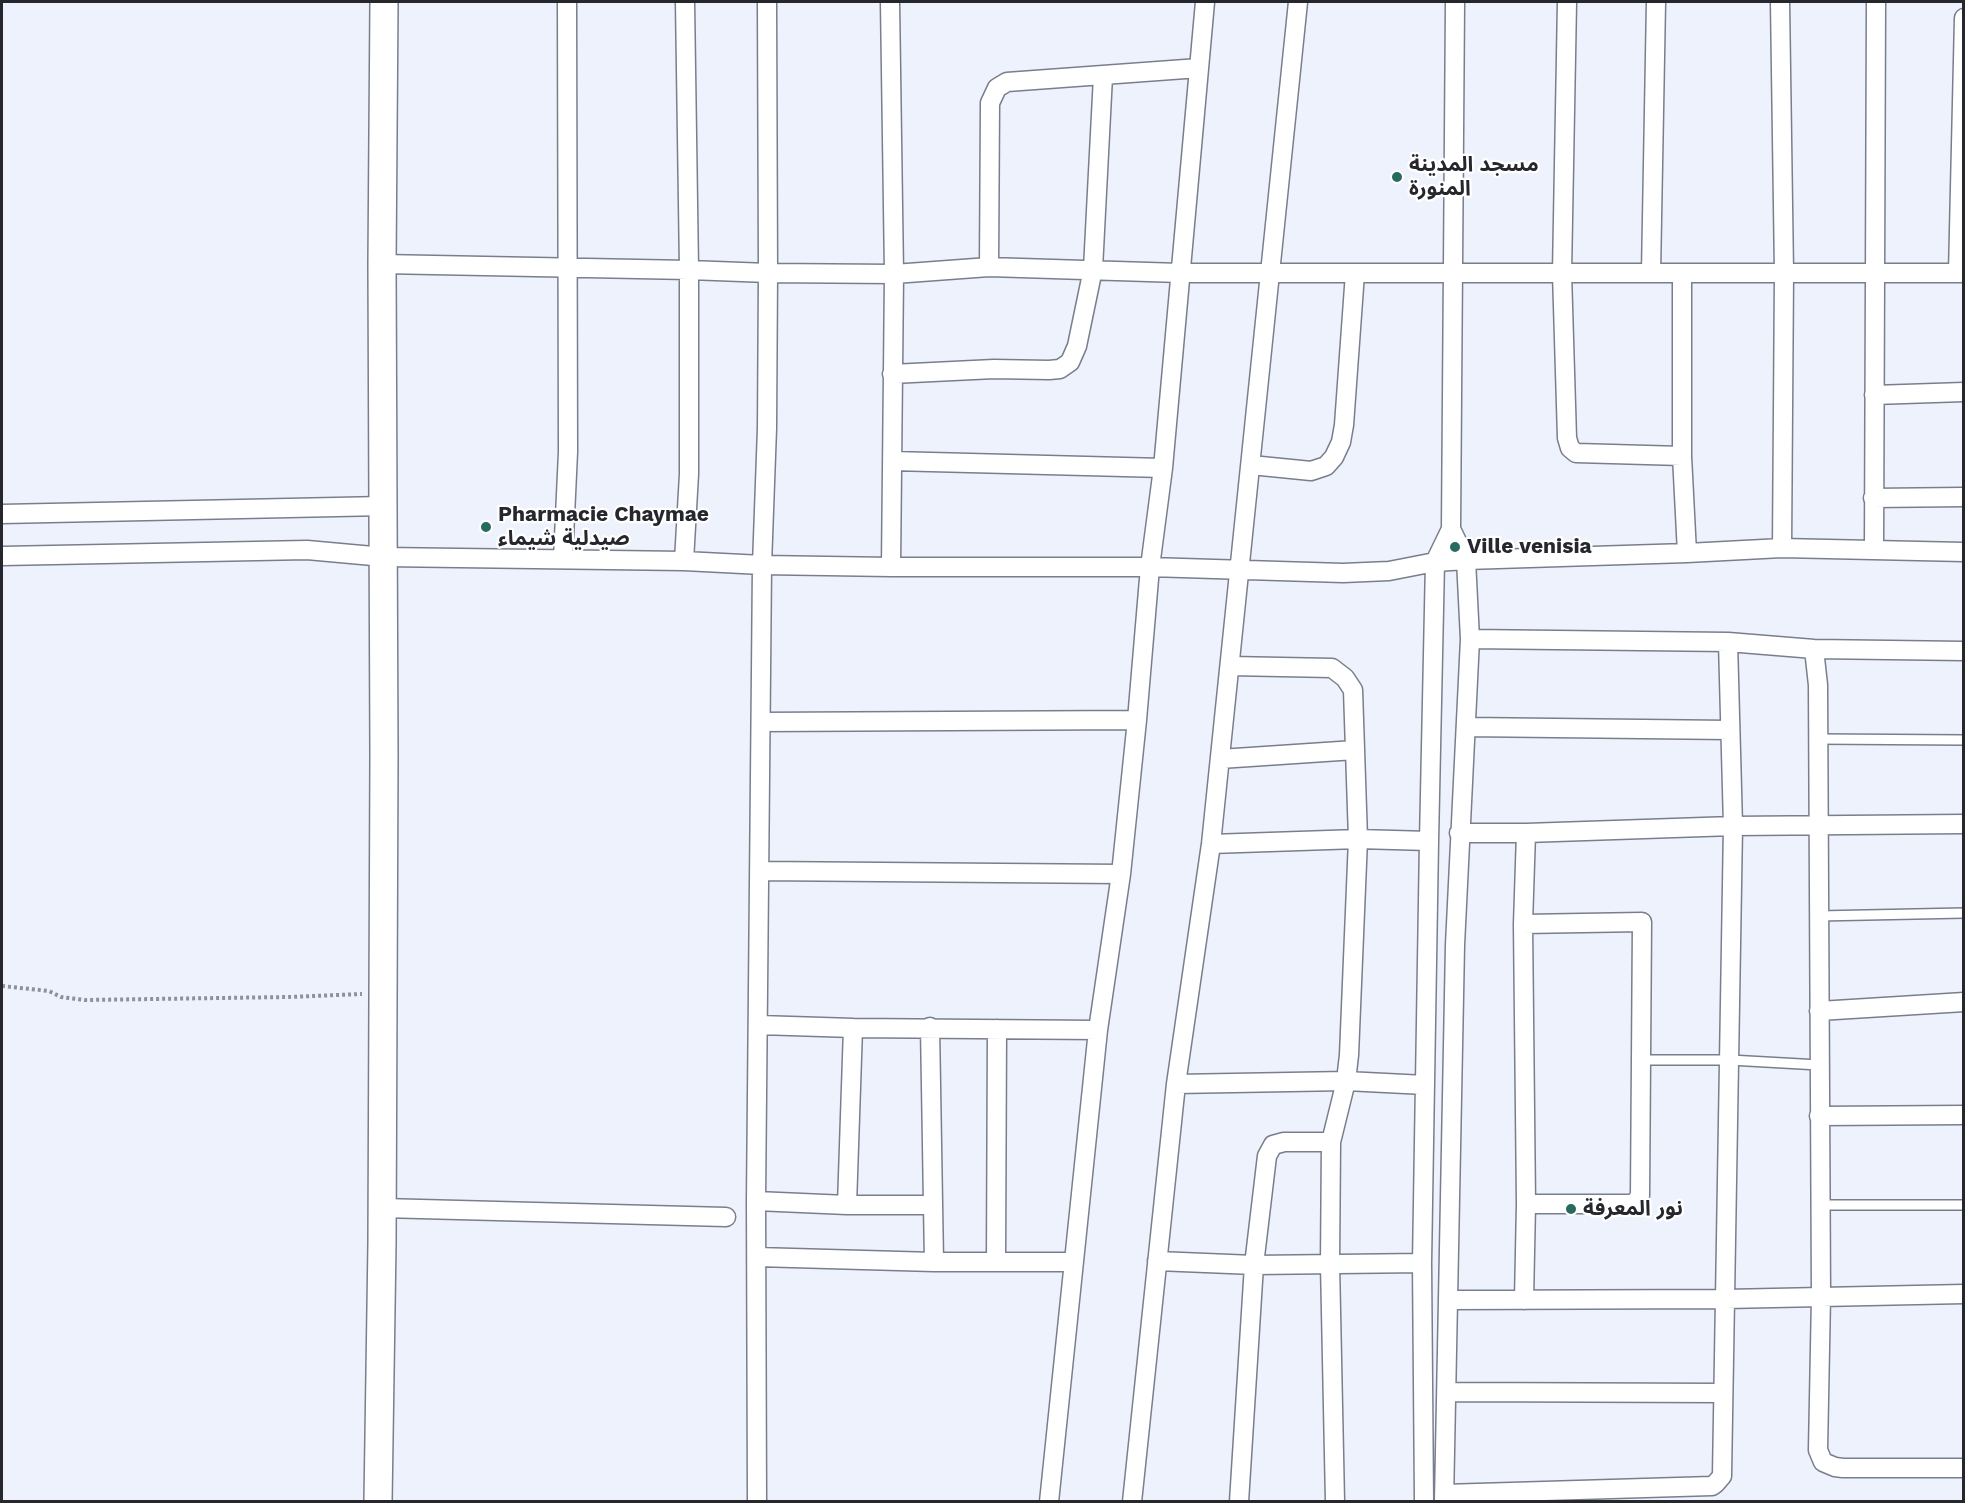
<!DOCTYPE html>
<html>
<head>
<meta charset="utf-8">
<style>
  body { margin:0 }
  #map { position:relative; width:1965px; height:1503px; overflow:hidden; background:#eef2fc; font-family:"Work Sans",sans-serif }
  canvas { display:block }
  .frame { position:absolute; inset:0; border:3px solid #25272d; pointer-events:none }
</style>
</head>
<body>
<div id="map">
<canvas width="1965" height="1503"></canvas>
<div class="frame"></div>
</div>
<script>
const context = document.querySelector('canvas').getContext('2d');
context.lineJoin = 'round';
function shape(rows) {
  const path = new Path2D();
  for (const r of rows) {
    path.moveTo(r[0], r[1]);
    for (let i = 2; i < r.length; i += 2) path.lineTo(r[i], r[i + 1]);
  }
  return path;
}
function stroke(path, color, width, dash) {
  context.strokeStyle = color;
  context.lineWidth = width;
  context.lineCap = dash ? 'butt' : 'round';
  context.setLineDash(dash || []);
  context.stroke(path);
}
function write(font, color, halo, rows, align = 'center') {
  context.font = font + ' "Work Sans","Noto Sans Arabic",sans-serif';
  context.lineWidth = 4.5;
  context.setLineDash([]);
  context.textBaseline = 'middle';
  context.strokeStyle = halo;
  context.fillStyle = color;
  for (const [text, x, y, turn = 0] of rows) {
    context.save();
    context.translate(x, y);
    context.rotate((+turn || 0) * Math.PI / 180);
    context.textAlign = isNaN(turn) ? turn : align;
    if (halo) context.strokeText(text, 0, 0);
    context.fillText(text, 0, 0);
    context.restore();
  }
}
const path = shape([
  [2,986,49,991,61,997,85,1000,288,997,362,994]
]);
const service = shape([
  [1818,739,1964,740],
  [1818,916,1964,913],
  [1641,1060,1730,1060,1819,1065],
  [1820,1205,1964,1205]
]);
const minor = shape([
  [890,2,894,274,891,567],
  [1567,2,1562,273,1567,438,1570,448,1576,453,1682,456],
  [1780,2,1784,273,1782,548],
  [382,264,689,270,768,273,894,274,989,267,1180,273,1964,273],
  [989,267,990,103,997,88,1007,82,1199,68],
  [1651,273,1656,2],
  [1682,273,1682,456,1687,553],
  [1958,273,1964,18],
  [892,374,994,369,1049,370,1060,369,1070,362,1077,346,1093,269,1103,76],
  [1874,395,1964,392],
  [892,461,1163,468],
  [1251,465,1311,471,1326,466,1334,457,1341,442,1344,425,1355,273],
  [1873,498,1964,497],
  [2,514,384,506],
  [1874,550,1876,2],
  [2,556,307,550,384,557,684,561,762,565,891,567,1150,567,1343,573,1389,571,1435,562,1466,560,1687,553,1782,548,1964,552],
  [563,559,568,452,567,2],
  [684,561,689,474,689,270,685,2],
  [1470,639,1728,642,1814,649,1964,651],
  [1814,649,1818,685,1821,1297,1818,1450,1823,1462,1835,1467,1843,1468,1964,1468],
  [1230,666,1332,668,1345,678,1353,690,1358,839,1349,1055,1346,1081,1331,1142,1330,1264,1335,1502],
  [761,722,1137,720],
  [1467,727,1730,730],
  [1220,759,1355,750],
  [1459,833,1526,833,1733,826,1964,824],
  [1211,844,1358,839,1429,841],
  [760,871,1121,874],
  [1523,924,1642,922,1640,1196,1634,1204,1526,1204],
  [1819,1011,1964,1002],
  [759,1025,853,1028,1098,1030],
  [930,1027,934,1262],
  [1176,1084,1346,1081,1425,1085],
  [1819,1116,1964,1115],
  [756,1201,847,1205,932,1205],
  [847,1205,853,1028],
  [382,1208,726,1217],
  [757,1257,934,1262,1074,1262],
  [1157,1261,1254,1265,1422,1263],
  [996,1262,997,1029],
  [1448,1300,1726,1299,1964,1294],
  [1524,1300,1526,1204,1523,924,1526,833],
  [1447,1392,1723,1393],
  [1444,1494,1712,1486,1716,1483,1722,1476,1733,826,1728,642],
  [757,1502,756,1201,762,565,767,428,768,273,767,2],
  [1049,1502,1098,1030,1121,874,1137,720,1150,567,1163,468,1205,2],
  [1132,1502,1176,1084,1211,844,1298,2],
  [1239,1502,1254,1265,1267,1156,1273,1145,1284,1142,1331,1142],
  [1424,1502,1422,1263,1429,841,1435,562,1451,529,1455,2],
  [1444,1502,1455,945,1470,639,1466,560,1451,529]
]);
const primary = shape([
  [378,1502,382,1243,384,756,382,264,384,2]
]);
const markers = [
  [1397,177,6,"#266b5d"],
  [486,527,6,"#266b5d"],
  [1455,547,6,"#266b5d"],
  [1571,1209,6,"#266b5d"]
];
const poiNames = [
  ["مسجد المدينة",1409,165],
  ["المنورة",1409,189],
  ["Pharmacie Chaymae",498,515],
  ["صيدلية شيماء",498,539],
  ["Ville venisia",1467,547],
  ["نور المعرفة",1583,1209]
];
stroke(service, '#797e8d', 12);
stroke(minor, '#797e8d', 21);
stroke(primary, '#797e8d', 30);
stroke(path, '#8e9199', 4, [3, 3]);
stroke(service, '#fff', 9);
stroke(minor, '#fff', 18);
stroke(primary, '#fff', 27);
for (const [x, y, r, color] of markers) {
  const dot = new Path2D();
  dot.arc(x, y, r, 0, 2 * Math.PI);
  context.fillStyle = color;
  context.fill(dot);
  stroke(dot, '#fff', 2);
}
write('bold 21px', '#25272d', '#fff', poiNames, 'left');
</script>
</body>
</html>
